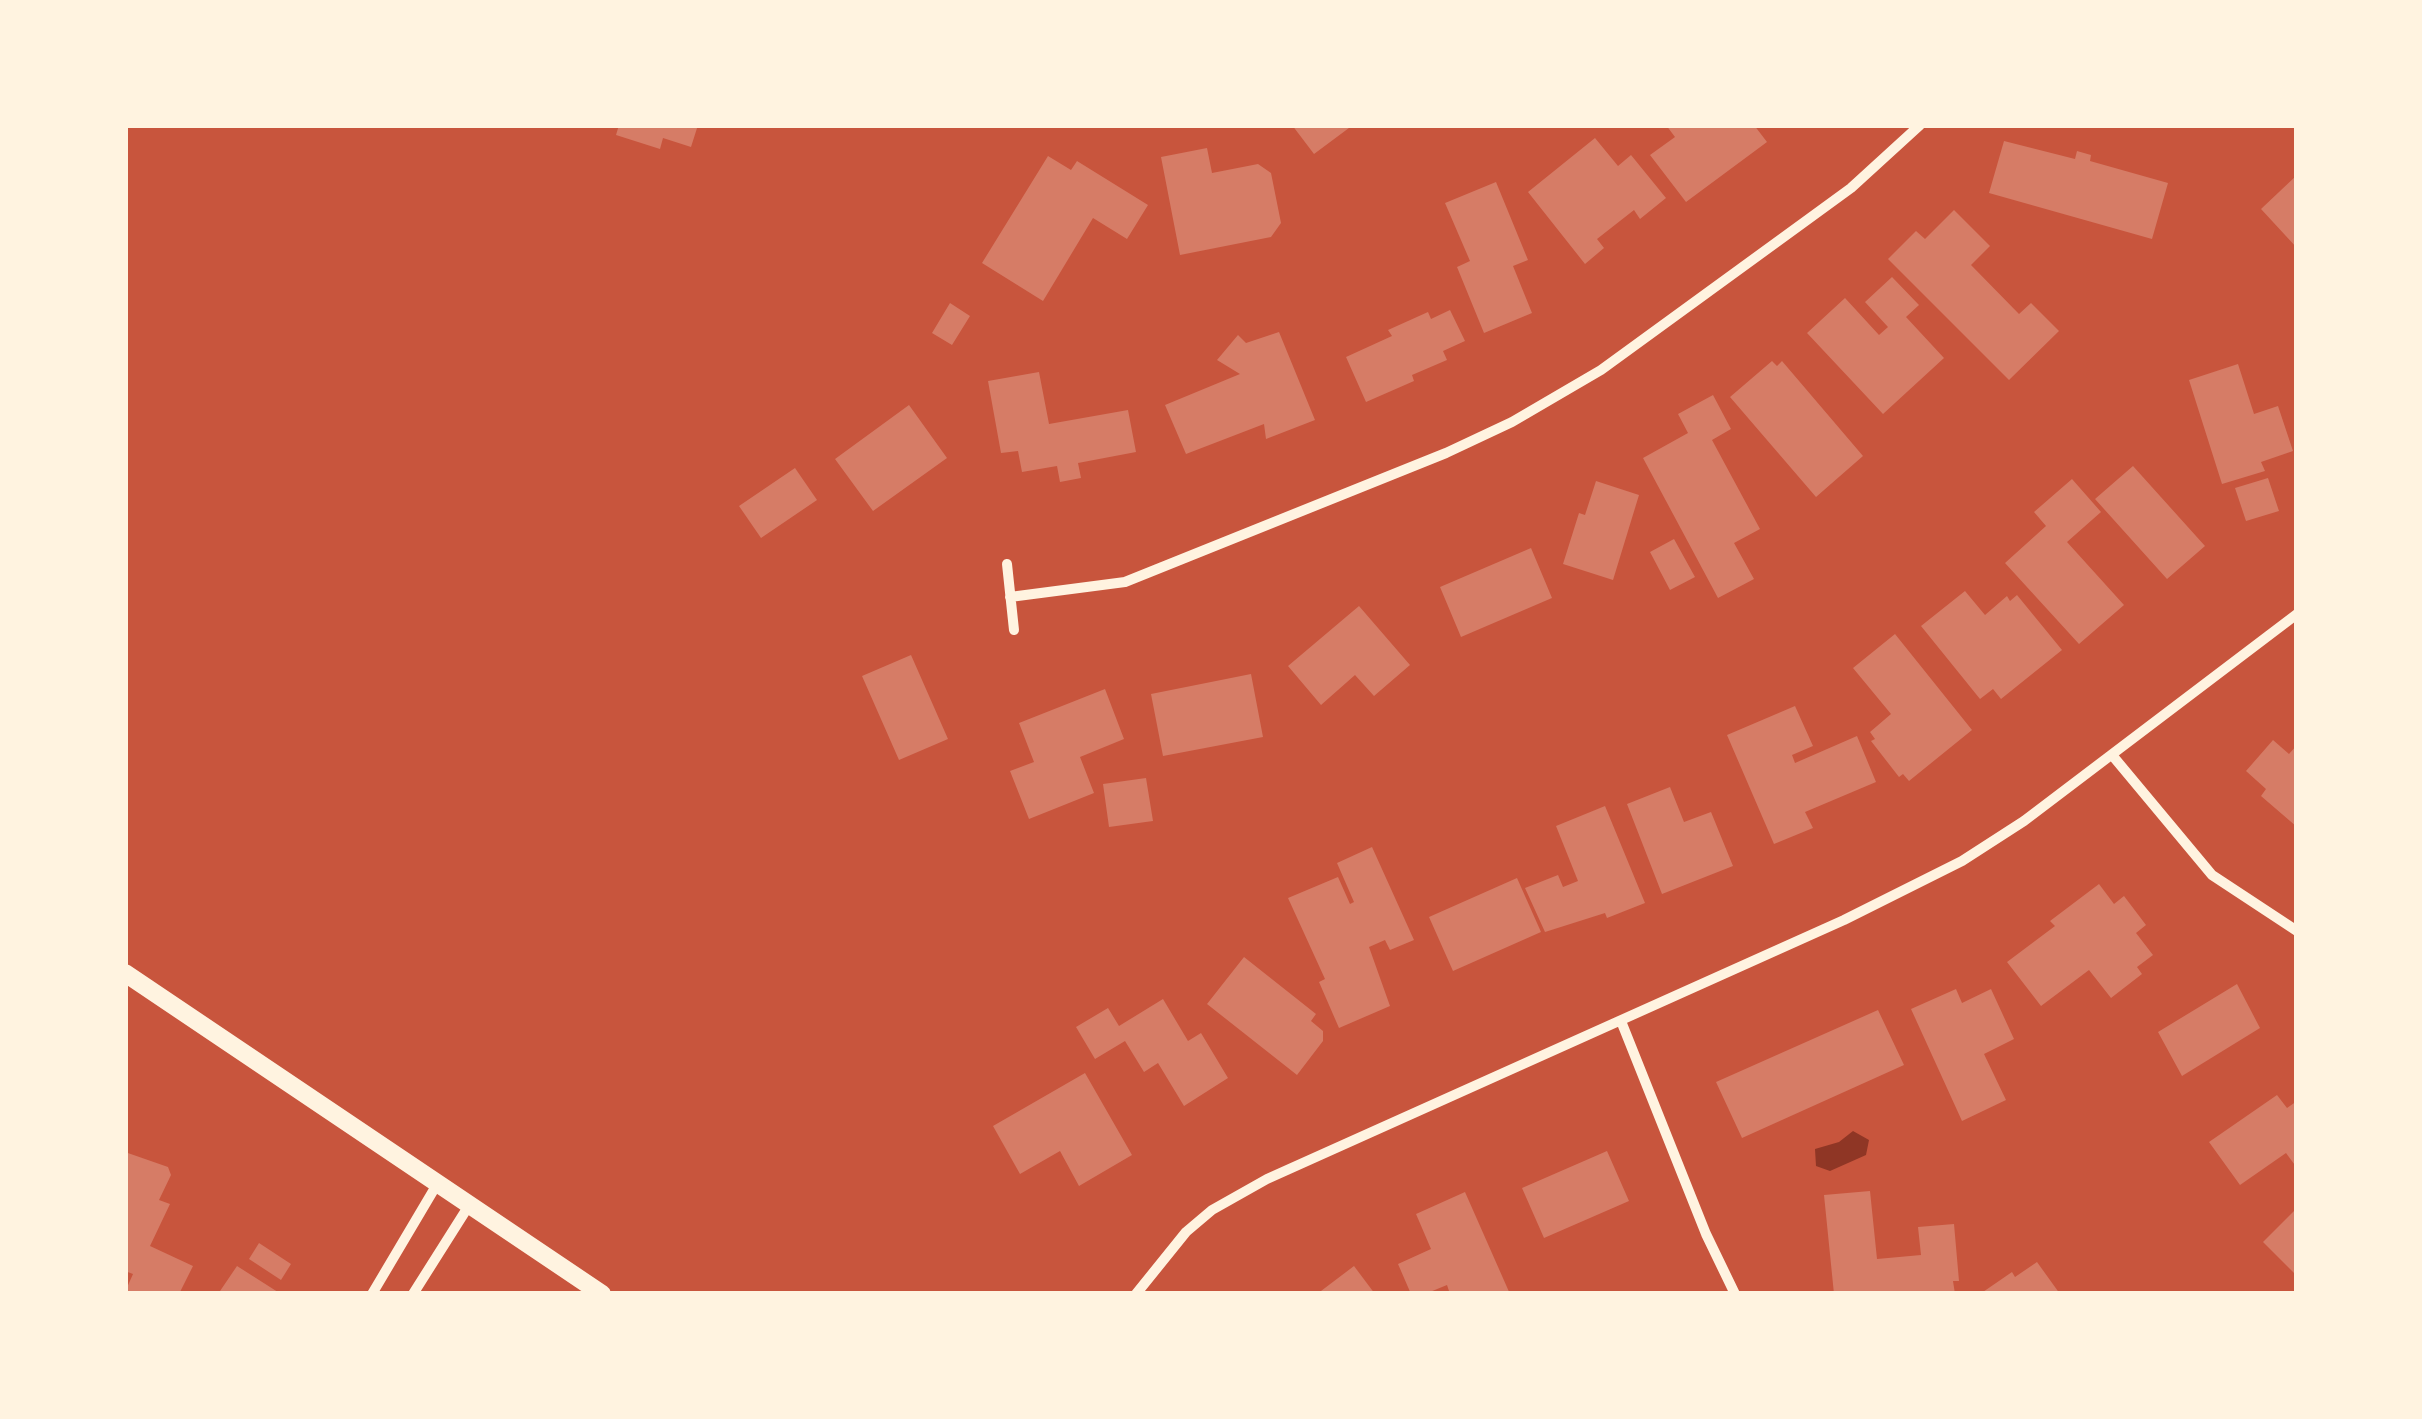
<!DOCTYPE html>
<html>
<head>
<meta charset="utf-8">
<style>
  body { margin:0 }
  #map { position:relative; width:2422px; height:1419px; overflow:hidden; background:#c8553d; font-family:"Sofia Sans Condensed",sans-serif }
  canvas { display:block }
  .frame { position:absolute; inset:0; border:128px solid #fff3e0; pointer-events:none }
</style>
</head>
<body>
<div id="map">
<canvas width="2422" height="1419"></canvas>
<div class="frame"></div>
</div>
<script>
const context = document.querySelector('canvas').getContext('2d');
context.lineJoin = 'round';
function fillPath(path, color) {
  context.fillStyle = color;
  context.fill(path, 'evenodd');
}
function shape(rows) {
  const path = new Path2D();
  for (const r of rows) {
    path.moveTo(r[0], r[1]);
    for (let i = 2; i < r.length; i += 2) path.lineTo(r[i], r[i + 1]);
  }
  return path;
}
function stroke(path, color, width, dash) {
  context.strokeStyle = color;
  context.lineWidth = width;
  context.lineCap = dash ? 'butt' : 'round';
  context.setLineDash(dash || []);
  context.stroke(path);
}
const water = shape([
  [1853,1131,1869,1140,1866,1155,1830,1171,1816,1166,1815,1149,1839,1142]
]);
const building = shape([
  [619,125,698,125,691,147,663,138,660,149,616,135],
  [1292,125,1353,125,1314,154],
  [1666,125,1754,125,1767,142,1686,202,1650,155,1675,137],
  [1595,138,1618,166,1631,155,1666,198,1640,219,1634,210,1597,239,1604,248,1585,264,1528,192],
  [2004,141,2075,159,2077,151,2091,155,2090,161,2168,183,2152,239,1989,193],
  [1207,148,1212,173,1258,164,1271,173,1281,223,1271,237,1180,255,1161,157],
  [1048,156,1071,170,1077,161,1148,205,1127,239,1093,218,1043,301,982,263],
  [2297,175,2297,248,2261,209],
  [1496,182,1528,260,1513,266,1532,313,1484,333,1457,267,1470,261,1445,203],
  [1954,210,1990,246,1971,265,2019,314,2031,303,2059,331,2009,380,1888,259,1916,231,1925,239],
  [1892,277,1919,305,1906,317,1944,358,1883,414,1807,333,1845,298,1879,335,1888,327,1865,302],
  [950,303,970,316,952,345,932,333],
  [1450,310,1465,341,1443,351,1447,360,1412,375,1414,381,1366,402,1346,357,1392,336,1388,330,1428,312,1431,319],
  [1279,332,1315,420,1266,439,1264,424,1186,454,1165,405,1240,374,1217,360,1238,335,1246,343],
  [1772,361,1777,366,1782,361,1863,456,1816,497,1730,397],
  [2238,364,2254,414,2278,406,2293,451,2261,462,2265,471,2222,484,2189,380],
  [1039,372,1049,424,1128,410,1136,452,1078,463,1081,478,1060,482,1057,466,1022,472,1018,451,1001,453,988,381],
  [1713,395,1731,429,1712,440,1760,529,1734,543,1754,579,1718,598,1643,458,1688,433,1678,414],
  [909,405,947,458,873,511,835,459],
  [2133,466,2205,546,2167,579,2095,499],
  [795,468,817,500,761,538,739,506],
  [2268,478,2279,511,2246,521,2235,488],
  [2072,479,2101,512,2067,542,2124,605,2079,644,2005,563,2046,526,2034,512],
  [1596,481,1639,495,1613,580,1563,564,1579,513,1585,515],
  [1674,539,1695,577,1670,590,1650,552],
  [1531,548,1552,598,1461,637,1440,587],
  [1965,591,1985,615,2007,596,2010,601,2017,595,2062,650,2001,699,1993,689,1980,699,1921,626],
  [1359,606,1410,665,1374,696,1355,675,1321,705,1288,666],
  [1895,634,1972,730,1909,781,1903,774,1899,777,1871,741,1875,739,1870,732,1891,714,1853,668],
  [911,655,948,739,899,760,862,676],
  [1251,674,1263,737,1163,756,1151,694],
  [1105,689,1124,739,1080,757,1094,793,1029,819,1010,771,1034,762,1019,723],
  [1795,706,1813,746,1792,755,1795,763,1857,736,1876,782,1805,812,1813,828,1774,844,1727,735],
  [2273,740,2289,754,2297,745,2297,827,2261,796,2266,789,2246,771],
  [1146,778,1153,821,1109,827,1103,784],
  [1670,787,1684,822,1711,812,1733,866,1662,894,1627,804],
  [1605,806,1645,903,1607,918,1605,913,1545,932,1525,888,1558,875,1563,887,1578,881,1556,826],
  [1372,847,1414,940,1390,950,1385,940,1369,947,1390,1006,1339,1028,1319,982,1325,979,1288,898,1338,877,1350,904,1354,902,1337,863],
  [1517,878,1541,932,1453,971,1429,917],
  [2099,884,2114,904,2124,896,2146,925,2136,933,2153,955,2137,967,2142,974,2111,998,2089,970,2041,1006,2007,962,2055,926,2050,921],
  [1244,957,1316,1014,1311,1021,1323,1031,1323,1041,1297,1075,1207,1004],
  [2237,984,2260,1028,2182,1076,2158,1032],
  [1956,989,1962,1003,1991,989,2014,1039,1984,1054,2006,1100,1962,1121,1911,1009],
  [1163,999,1188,1041,1201,1033,1228,1078,1184,1106,1158,1063,1144,1072,1125,1041,1095,1059,1076,1027,1108,1008,1119,1026],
  [1878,1010,1904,1065,1742,1138,1716,1082],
  [1085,1073,1132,1155,1079,1186,1060,1151,1020,1174,993,1126],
  [2277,1095,2287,1108,2297,1101,2297,1168,2286,1153,2240,1185,2209,1142],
  [1607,1151,1629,1201,1544,1238,1522,1188],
  [125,1152,168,1167,171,1175,159,1200,170,1204,150,1246,193,1266,179,1294,125,1292,133,1274,125,1271],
  [1870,1191,1877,1259,1921,1255,1918,1227,1954,1224,1959,1281,1953,1281,1955,1294,1834,1294,1824,1195],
  [1465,1192,1510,1294,1450,1294,1447,1285,1425,1294,1411,1294,1398,1264,1431,1249,1416,1214],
  [2297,1208,2297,1276,2263,1242],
  [259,1243,291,1264,281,1280,249,1259],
  [2037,1262,2060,1294,1980,1294,2012,1272,2015,1277],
  [237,1266,281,1294,218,1294],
  [1354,1266,1375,1294,1317,1294]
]);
const minor = shape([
  [1007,564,1014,630],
  [1010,597,1125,582,1446,453,1512,422,1601,370,1803,223,1851,188,1920,125],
  [2112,755,2212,875,2297,931],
  [1621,1021,1706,1234,1735,1294],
  [372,1294,436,1186],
  [413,1294,468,1207],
  [1136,1294,1186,1232,1212,1210,1267,1179,1844,920,1962,861,2024,821,2297,614]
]);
const tertiary = shape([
  [125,973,602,1294]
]);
fillPath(water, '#8f3625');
fillPath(building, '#d67c66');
stroke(minor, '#fff3e0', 10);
stroke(tertiary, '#fff3e0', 18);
</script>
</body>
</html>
